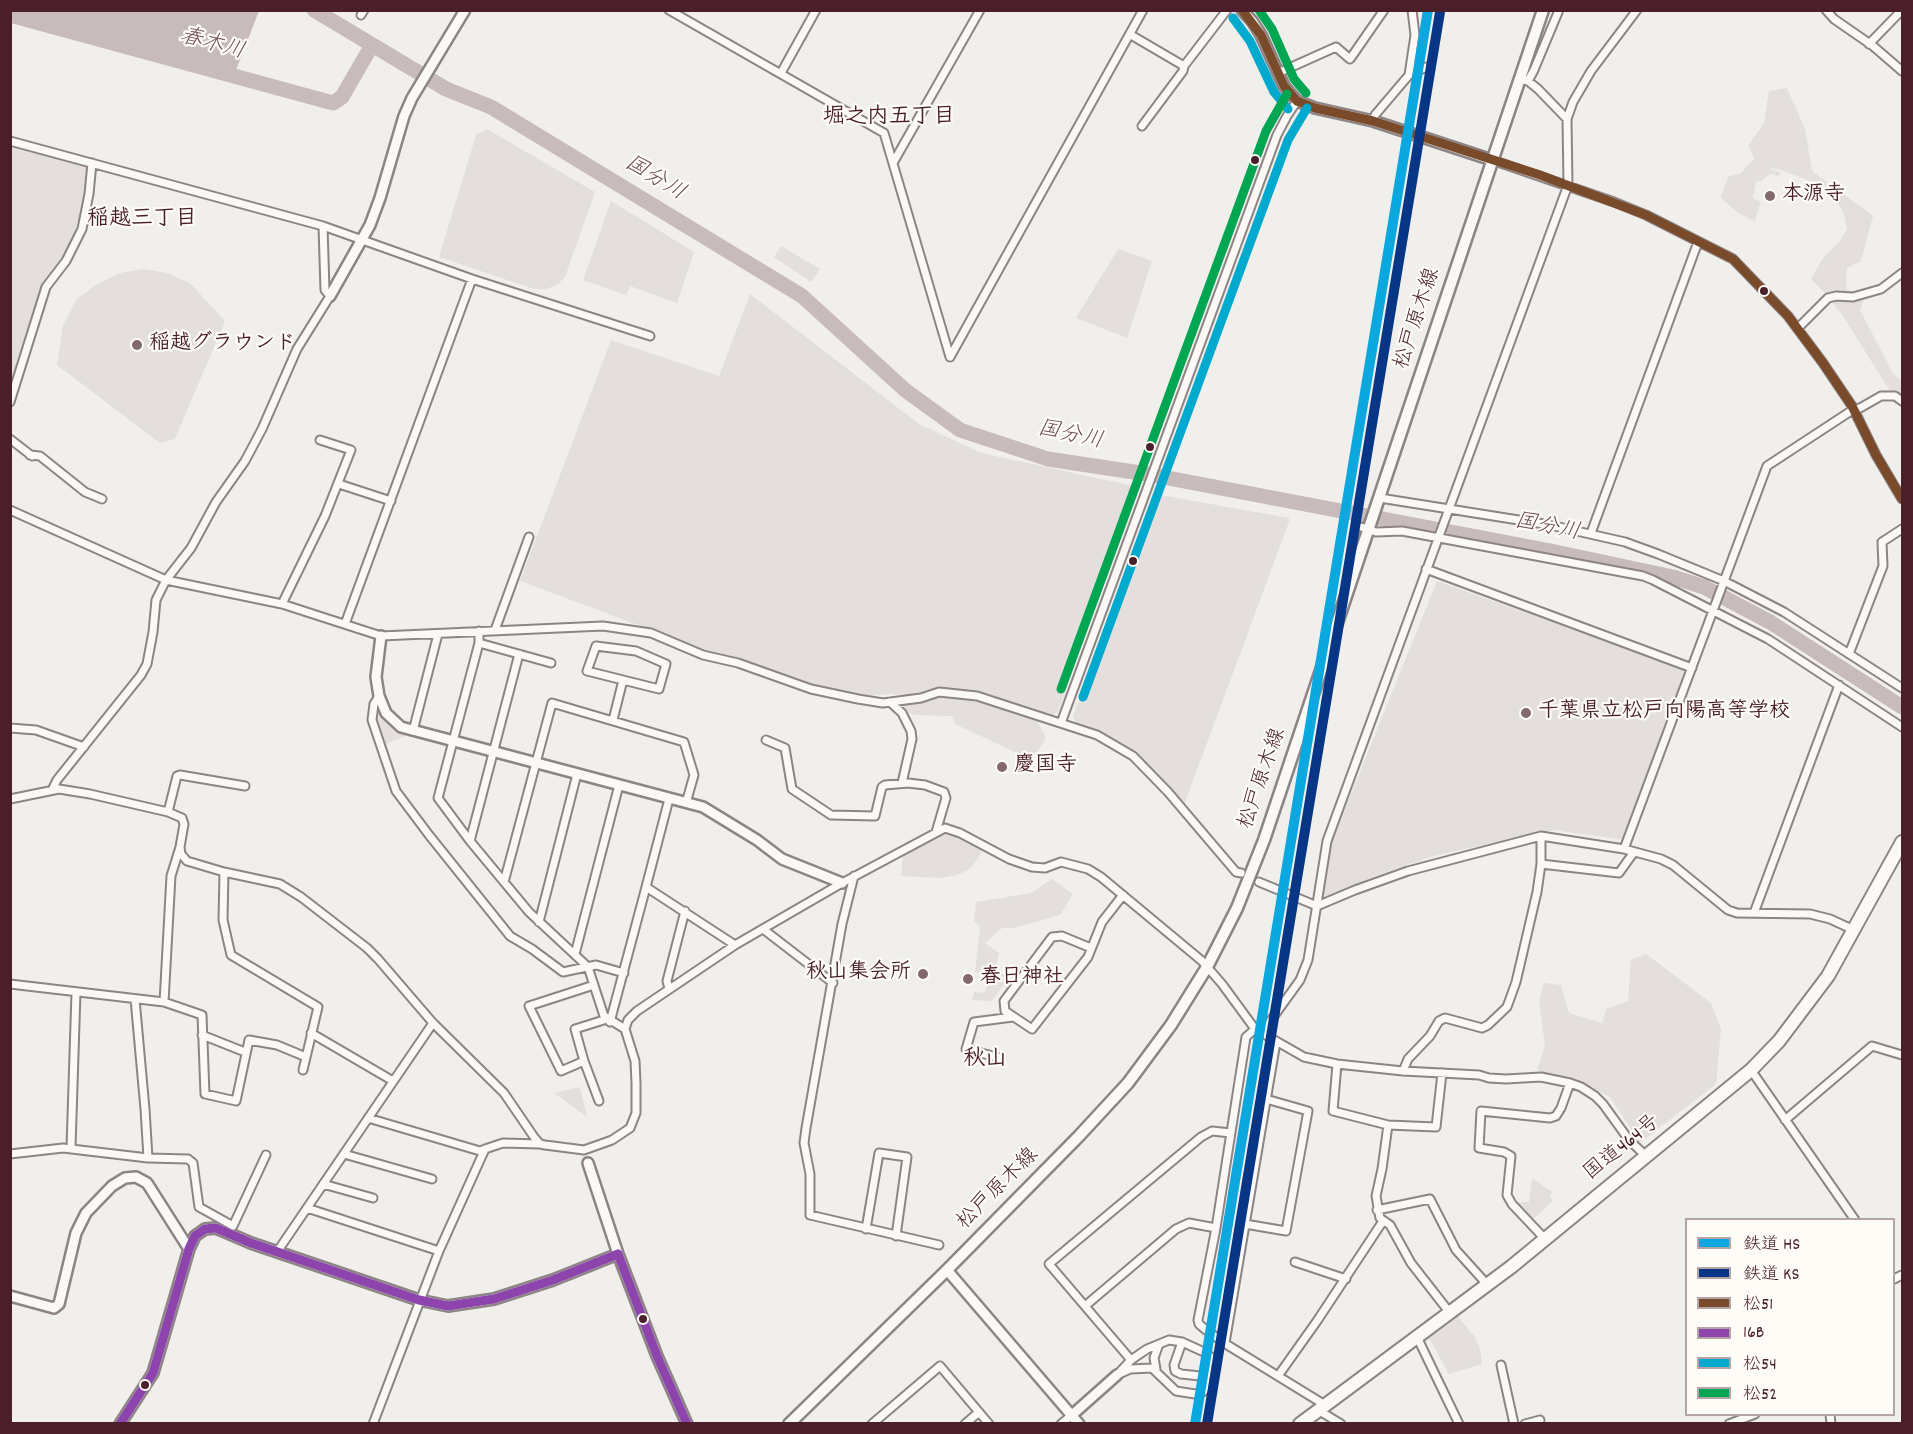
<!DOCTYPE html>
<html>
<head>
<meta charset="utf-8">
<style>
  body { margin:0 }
  #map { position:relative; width:1913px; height:1434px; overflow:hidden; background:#f1efec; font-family:Dekko,"Klee One",sans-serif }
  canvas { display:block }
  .frame { position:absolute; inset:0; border:12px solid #4a1f2b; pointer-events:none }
  .legend { position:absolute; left:1685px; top:1218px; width:210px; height:198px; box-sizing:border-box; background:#fdfcf7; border:2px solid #b5a4a5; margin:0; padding:8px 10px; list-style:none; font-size:18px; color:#4a1f2b }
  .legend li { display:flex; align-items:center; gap:12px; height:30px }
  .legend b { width:30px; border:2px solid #b5a4a5 }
</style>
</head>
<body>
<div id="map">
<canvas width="1913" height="1434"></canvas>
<div class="frame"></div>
<ul class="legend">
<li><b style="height:8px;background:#0ba7df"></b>鉄道 HS</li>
<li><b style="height:8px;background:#073686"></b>鉄道 KS</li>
<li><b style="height:8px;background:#7a4b2a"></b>松51</li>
<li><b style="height:8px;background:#8e44ad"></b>16B</li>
<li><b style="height:8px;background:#00a9ce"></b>松54</li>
<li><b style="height:8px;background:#00a651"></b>松52</li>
</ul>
</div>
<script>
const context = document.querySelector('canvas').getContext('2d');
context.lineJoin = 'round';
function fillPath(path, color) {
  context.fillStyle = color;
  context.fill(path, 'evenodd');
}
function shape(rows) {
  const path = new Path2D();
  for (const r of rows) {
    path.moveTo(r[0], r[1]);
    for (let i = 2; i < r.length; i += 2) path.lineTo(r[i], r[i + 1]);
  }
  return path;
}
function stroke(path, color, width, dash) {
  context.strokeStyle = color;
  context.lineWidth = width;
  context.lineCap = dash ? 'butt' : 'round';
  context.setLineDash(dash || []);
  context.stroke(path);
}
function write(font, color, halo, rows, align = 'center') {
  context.font = font + ' Dekko,"Klee One",sans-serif';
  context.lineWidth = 4.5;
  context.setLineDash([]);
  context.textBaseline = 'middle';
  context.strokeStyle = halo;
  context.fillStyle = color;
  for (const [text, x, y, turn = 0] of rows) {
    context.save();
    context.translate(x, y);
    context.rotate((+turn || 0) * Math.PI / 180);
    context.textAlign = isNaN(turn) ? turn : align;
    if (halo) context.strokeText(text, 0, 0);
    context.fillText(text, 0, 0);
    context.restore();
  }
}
const built = shape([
  [10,145,90,167,82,229,46,287,17,379,10,374],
  [750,294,919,424,981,453,1139,487,1058,712,1051,715,1019,704,908,693,863,696,803,682,740,659,705,650,520,581,611,340,719,376],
  [1155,494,1289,518,1289,522,1184,805,1124,745,1101,732,1076,723,1073,717],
  [1437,581,1686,669,1624,840,1554,830,1433,856,1378,875,1323,898,1332,841]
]);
const green = shape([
  [1787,88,1805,129,1812,171,1873,216,1861,261,1847,268,1846,289,1861,297,1863,302,1860,310,1892,372,1902,382,1902,410,1843,316,1824,292,1811,279,1823,258,1839,242,1847,229,1844,214,1831,189,1781,170,1766,167,1781,173,1778,176,1770,174,1761,181,1756,181,1753,198,1761,202,1755,221,1738,213,1720,197,1729,176,1740,174,1753,160,1755,159,1748,146,1764,123,1769,91],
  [487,129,595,192,565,277,558,284,547,289,534,289,439,257,476,135],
  [611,201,694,252,677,303,630,286,626,295,583,280],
  [781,246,820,269,811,282,774,257],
  [1118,249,1152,261,1127,338,1076,318],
  [143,269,167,273,190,283,225,321,175,439,160,443,57,365,63,325,77,299,97,284,120,273],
  [1438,588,1564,634,1501,810,1382,764,1375,751],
  [865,662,943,670,997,684,1015,677,1024,681,1022,712,1036,719,1046,738,1032,760,955,724,952,716,914,715,905,710,902,695,835,687,814,682,812,666],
  [382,715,398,729,409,734,386,744,374,721],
  [1369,767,1417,785,1390,856,1342,838],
  [945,832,962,838,982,851,974,864,968,870,957,875,941,878,901,876,903,856],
  [1052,879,1073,894,1060,915,1014,928,1002,928,985,943,999,953,995,970,1009,977,992,1001,972,1000,974,992,985,993,989,976,975,972,980,926,974,922,976,902,1031,893],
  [1646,954,1711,1003,1721,1029,1716,1084,1640,1143,1610,1097,1589,1086,1537,1070,1545,1046,1539,1001,1544,983,1561,985,1569,1013,1602,1023,1606,1009,1628,1001,1631,960],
  [580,1087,587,1117,554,1093],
  [1532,1178,1552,1192,1550,1197,1553,1201,1532,1220,1516,1202,1529,1202],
  [1458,1317,1475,1337,1480,1349,1482,1364,1449,1374,1429,1338]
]);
const water = shape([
  [12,11,259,11,236,70]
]);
const river = shape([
  [314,10,446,89,491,107,802,296,905,390,960,430,1048,459,1147,474,1551,551,1673,577,1704,587,1770,622,1902,707],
  [10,15,333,103,342,97,372,45]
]);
const minor = shape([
  [669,10,884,133,950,357],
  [1826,10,1834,19,1873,46,1902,71],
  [361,15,364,10],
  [1131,35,1184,66],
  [1869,44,1902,10],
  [1410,68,1422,69,1426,67],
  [781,73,816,10],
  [1278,73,1336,47,1350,59,1384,10],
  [1520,79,1528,81,1534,70,1559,10],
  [1528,81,1538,89,1567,119],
  [1373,121,1375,115,1409,75,1415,35,1412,10],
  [1142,126,1183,71,1184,66,1227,10],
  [10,141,323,226,472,279,650,336],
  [1492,160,1614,202,1646,215,1733,259,1788,316,1823,363,1852,406,1876,455,1902,499],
  [893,163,980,10],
  [1798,328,1828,298,1836,296,1853,297,1881,289,1902,273],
  [950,357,1143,10],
  [10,402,46,287,66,261,82,229,89,194,92,163],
  [10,439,32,456],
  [30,455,40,456,85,492,102,499],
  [339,484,391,501],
  [1380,498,1550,525,1625,542,1658,554,1724,581,1784,612,1902,688],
  [10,510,166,580,282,604,381,636,603,626,651,633,703,655,738,663,811,689,858,699,883,703,921,698,939,692,977,696,1097,735,1133,756,1168,792,1236,872,1241,873],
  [1361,527,1376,532,1402,531,1643,576,1653,580,1768,639,1902,727],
  [1591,533,1698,242],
  [1426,569,1692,668],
  [282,604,325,516,351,450,320,440],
  [345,624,472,279],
  [495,630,529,537],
  [479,631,479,643,438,798,470,841,529,912,588,967,604,1016,625,1029],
  [479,643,551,663],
  [596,646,636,651,666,664,659,689,587,671,596,646],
  [1849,654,1883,566,1882,542,1902,529],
  [379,696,374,704,372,720,396,791,429,835,510,936,532,949,563,972,596,965,624,973],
  [890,702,902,713,911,731,912,739,902,783],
  [613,720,623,680],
  [1061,723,1277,135,1287,116,1297,101],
  [10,728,36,730,84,747],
  [413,731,438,634],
  [766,740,785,748,792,789,831,815,875,816,882,787,885,785,908,783,925,785,944,792,946,798,936,832],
  [52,790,57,780,141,675,147,664,153,632,156,600,166,580,191,548,216,502,245,461,262,429,297,349,330,296,325,290,323,226],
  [10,799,59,789,90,794,168,812,182,818,184,824,180,847,181,854,187,861,224,872,280,884,301,897,367,948,378,959,433,1023,504,1093,534,1137,540,1144,545,1145,584,1150,612,1140,630,1128,636,1113,636,1083,635,1061,625,1029,628,1020,637,1011,735,945,842,883,945,828,960,833,1009,859,1032,867,1045,868,1061,862,1088,869,1101,877,1202,961,1222,984,1255,1029,1304,1057,1337,1064,1403,1071,1479,1075,1489,1078,1506,1079,1541,1077,1570,1083,1581,1087,1595,1096,1603,1104,1629,1140,1646,1156],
  [168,812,177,776,180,775,245,786],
  [470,841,519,654],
  [1541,864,1619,873,1634,852],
  [224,872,223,920,231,955,318,1007,303,1070],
  [854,876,842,924,806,1128,804,1143,810,1174,810,1215,939,1245],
  [504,882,552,703,684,742,694,775,686,803],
  [1259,882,1317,906,1355,890,1408,871,1541,836,1624,849],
  [646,887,669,799],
  [1754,913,1839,685],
  [539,922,577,774],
  [763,929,833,983],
  [1854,930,1830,919,1810,914,1737,913,1728,910,1673,865,1661,859,1624,849,1767,466,1854,409,1860,408,1881,396,1895,396,1902,401],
  [1091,948,1062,936,1052,937,1004,1001,1005,1011,1032,1029,1088,957,1102,922,1123,895],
  [575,954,619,785],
  [10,984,164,1002,171,876,180,847],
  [669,989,667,981,685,911],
  [135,999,145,1109,148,1158,188,1159,193,1163,199,1207,233,1226,266,1155],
  [164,1002,202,1015,205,1094,236,1101,249,1040,277,1045,306,1057],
  [610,1022,646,887,735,945],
  [1255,1029,1246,1037,1216,1228,1198,1320,1199,1324,1206,1330,1229,1346,1325,1405],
  [311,1033,393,1081],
  [1261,1034,1300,980,1308,960,1327,841,1568,185,1567,119,1573,102,1591,71,1637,10],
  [202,1035,245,1052],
  [1000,1058,966,1049,974,1022,1013,1017],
  [584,1061,561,1071,529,1006,594,985],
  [1337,1064,1333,1111,1388,1125,1382,1169,1376,1196,1380,1218,1390,1225,1411,1263,1450,1313],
  [1751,1070,1855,1220],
  [1403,1071,1408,1059,1430,1036,1439,1021,1445,1018,1482,1028,1488,1025,1507,1007,1516,982,1537,892,1541,864,1541,836],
  [599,1101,584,1061,575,1029,607,1019],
  [368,1118,480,1151,485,1149],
  [1785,1120,1872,1046,1902,1055],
  [1388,1125,1436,1127,1442,1073],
  [71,1148,76,992],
  [10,1154,63,1148,148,1158],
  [344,1154,432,1179],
  [323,1184,373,1198],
  [307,1208,439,1251],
  [1377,1210,1430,1199,1456,1250,1484,1281,1486,1287],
  [1245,1224,1286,1231,1308,1111,1266,1099],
  [866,1229,879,1153,907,1157,896,1236],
  [1545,1239,1512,1204,1507,1195,1511,1156,1504,1152,1479,1148,1481,1111,1550,1118,1556,1116,1561,1108,1570,1083],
  [277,1252,433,1023],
  [1295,1262,1346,1279],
  [1894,1279,1902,1275],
  [1085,1306,1176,1229,1189,1223,1216,1228],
  [1417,1337,1459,1424],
  [1169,1340,1182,1342,1204,1352,1211,1357,1212,1361,1208,1385,1203,1392,1195,1394,1176,1391,1152,1368,1130,1369,1117,1375,1131,1360,1147,1349,1169,1340],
  [1182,1342,1174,1365,1175,1371,1181,1374,1210,1377],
  [1225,1343,1276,1042],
  [1131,1360,1049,1264,1201,1137,1212,1131,1231,1133],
  [1501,1365,1514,1424],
  [1156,1369,1154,1358,1159,1344],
  [1278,1376,1317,1321,1383,1221],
  [1318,1410,1341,1424],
  [1830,1414,1831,1424],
  [373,1424,439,1251,485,1149,503,1143,540,1144],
  [872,1424,940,1366,989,1424],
  [965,1424,979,1412],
  [1061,1424,1072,1415],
  [1525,1424,1540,1420],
  [1729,1424,1755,1414]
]);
const tertiary = shape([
  [1242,10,1252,21,1261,35,1284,86,1297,101,1315,108,1373,121,1492,160],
  [330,296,370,225,380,198,404,116,412,98,465,10],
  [381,636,376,677,379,696,386,713,401,727,703,807,757,840,782,859,842,883],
  [588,1163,618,1254,657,1356,687,1424],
  [947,1270,1079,1424],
  [10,1296,54,1308,59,1304,76,1233,86,1213,112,1186,125,1178,136,1177,147,1183,189,1249],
  [1072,1415,1117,1375],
  [120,1424,153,1373,189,1249,195,1236,205,1229,216,1228,251,1243,419,1300,448,1306,494,1299,553,1280,618,1254]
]);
const secondary = shape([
  [789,1424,947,1270,1079,1136,1128,1083,1171,1025,1207,967,1237,908,1264,840,1543,10]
]);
const trunk = shape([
  [1300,1424,1511,1267,1751,1070,1779,1041,1828,976,1902,842]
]);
const bus1 = shape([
  [1242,10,1261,35,1284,86,1297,101,1315,108,1373,121,1540,175,1646,215,1733,259,1788,316,1823,363,1852,406,1876,455,1902,499]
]);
const bus2 = shape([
  [618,1254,657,1356,687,1424],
  [120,1424,153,1373,189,1249,195,1236,205,1229,216,1228,251,1243,419,1300,448,1306,494,1299,553,1280,618,1254]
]);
const bus3 = shape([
  [1233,18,1250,41,1274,92,1288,109],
  [1083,697,1288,140,1307,108]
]);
const bus4 = shape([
  [1259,10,1272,29,1294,79,1306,93],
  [1061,689,1266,131,1287,94]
]);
const rail1 = shape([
  [1195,1424,1428,10]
]);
const rail2 = shape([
  [1207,1424,1440,12]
]);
const markers = [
  [1255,160,5,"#4a1f2b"],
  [1770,196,6,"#84686f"],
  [1764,291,5,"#4a1f2b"],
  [137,345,6,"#84686f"],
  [1150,447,5,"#4a1f2b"],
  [1133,561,5,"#4a1f2b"],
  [1526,713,6,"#84686f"],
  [1002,767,6,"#84686f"],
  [923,974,6,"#84686f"],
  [968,979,6,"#84686f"],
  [643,1319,5,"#4a1f2b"],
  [145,1385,5,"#4a1f2b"]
];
const poiNames = [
  ["本源寺",1782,196],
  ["稲越グラウンド",149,345],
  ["千葉県立松戸向陽高等学校",1538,713],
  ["慶国寺",1014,767],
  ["秋山集会所",911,974,"right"],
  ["春日神社",980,979]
];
const streetNames = [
  ["松戸原木線",1419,319,-72],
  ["松戸原木線",1264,779,-71],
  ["国道464号",1623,1149,-39],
  ["松戸原木線",999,1190,-45]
];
const waterNames = [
  ["春木川",212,46,15],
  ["国分川",654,180,31],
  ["国分川",1070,437,12],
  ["国分川",1547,529,11]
];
const neighbourhoodNames = [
  ["堀之内五丁目",889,119],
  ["稲越三丁目",142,221],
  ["秋山",985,1061]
];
fillPath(built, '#e4dedd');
fillPath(green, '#e4dedc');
fillPath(water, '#c8bbbb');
stroke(river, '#c8bbbb', 15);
stroke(minor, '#8d8485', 11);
stroke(tertiary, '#8d8485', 14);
stroke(secondary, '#8d8485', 15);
stroke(trunk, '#8d8485', 16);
stroke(minor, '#faf9f7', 7);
stroke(tertiary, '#faf9f7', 9);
stroke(secondary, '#faf9f7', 10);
stroke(trunk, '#faf9f7', 12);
stroke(bus1, '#7a4b2a', 9);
stroke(bus2, '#8e44ad', 9);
stroke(bus3, '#00a9ce', 9);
stroke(bus4, '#00a651', 9);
stroke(rail1, '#0ba7df', 10);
stroke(rail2, '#073686', 10);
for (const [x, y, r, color] of markers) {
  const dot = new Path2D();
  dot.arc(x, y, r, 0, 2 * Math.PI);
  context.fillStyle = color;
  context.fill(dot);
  stroke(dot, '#fdfcf7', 2);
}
write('bold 21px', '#4a1f2b', '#fdfcf7', poiNames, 'left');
write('21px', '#4a1f2b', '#fdfcf7', streetNames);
write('italic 22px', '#704e56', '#fdfcf7', waterNames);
write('bold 22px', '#4a1f2b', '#fdfcf7', neighbourhoodNames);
</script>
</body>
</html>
